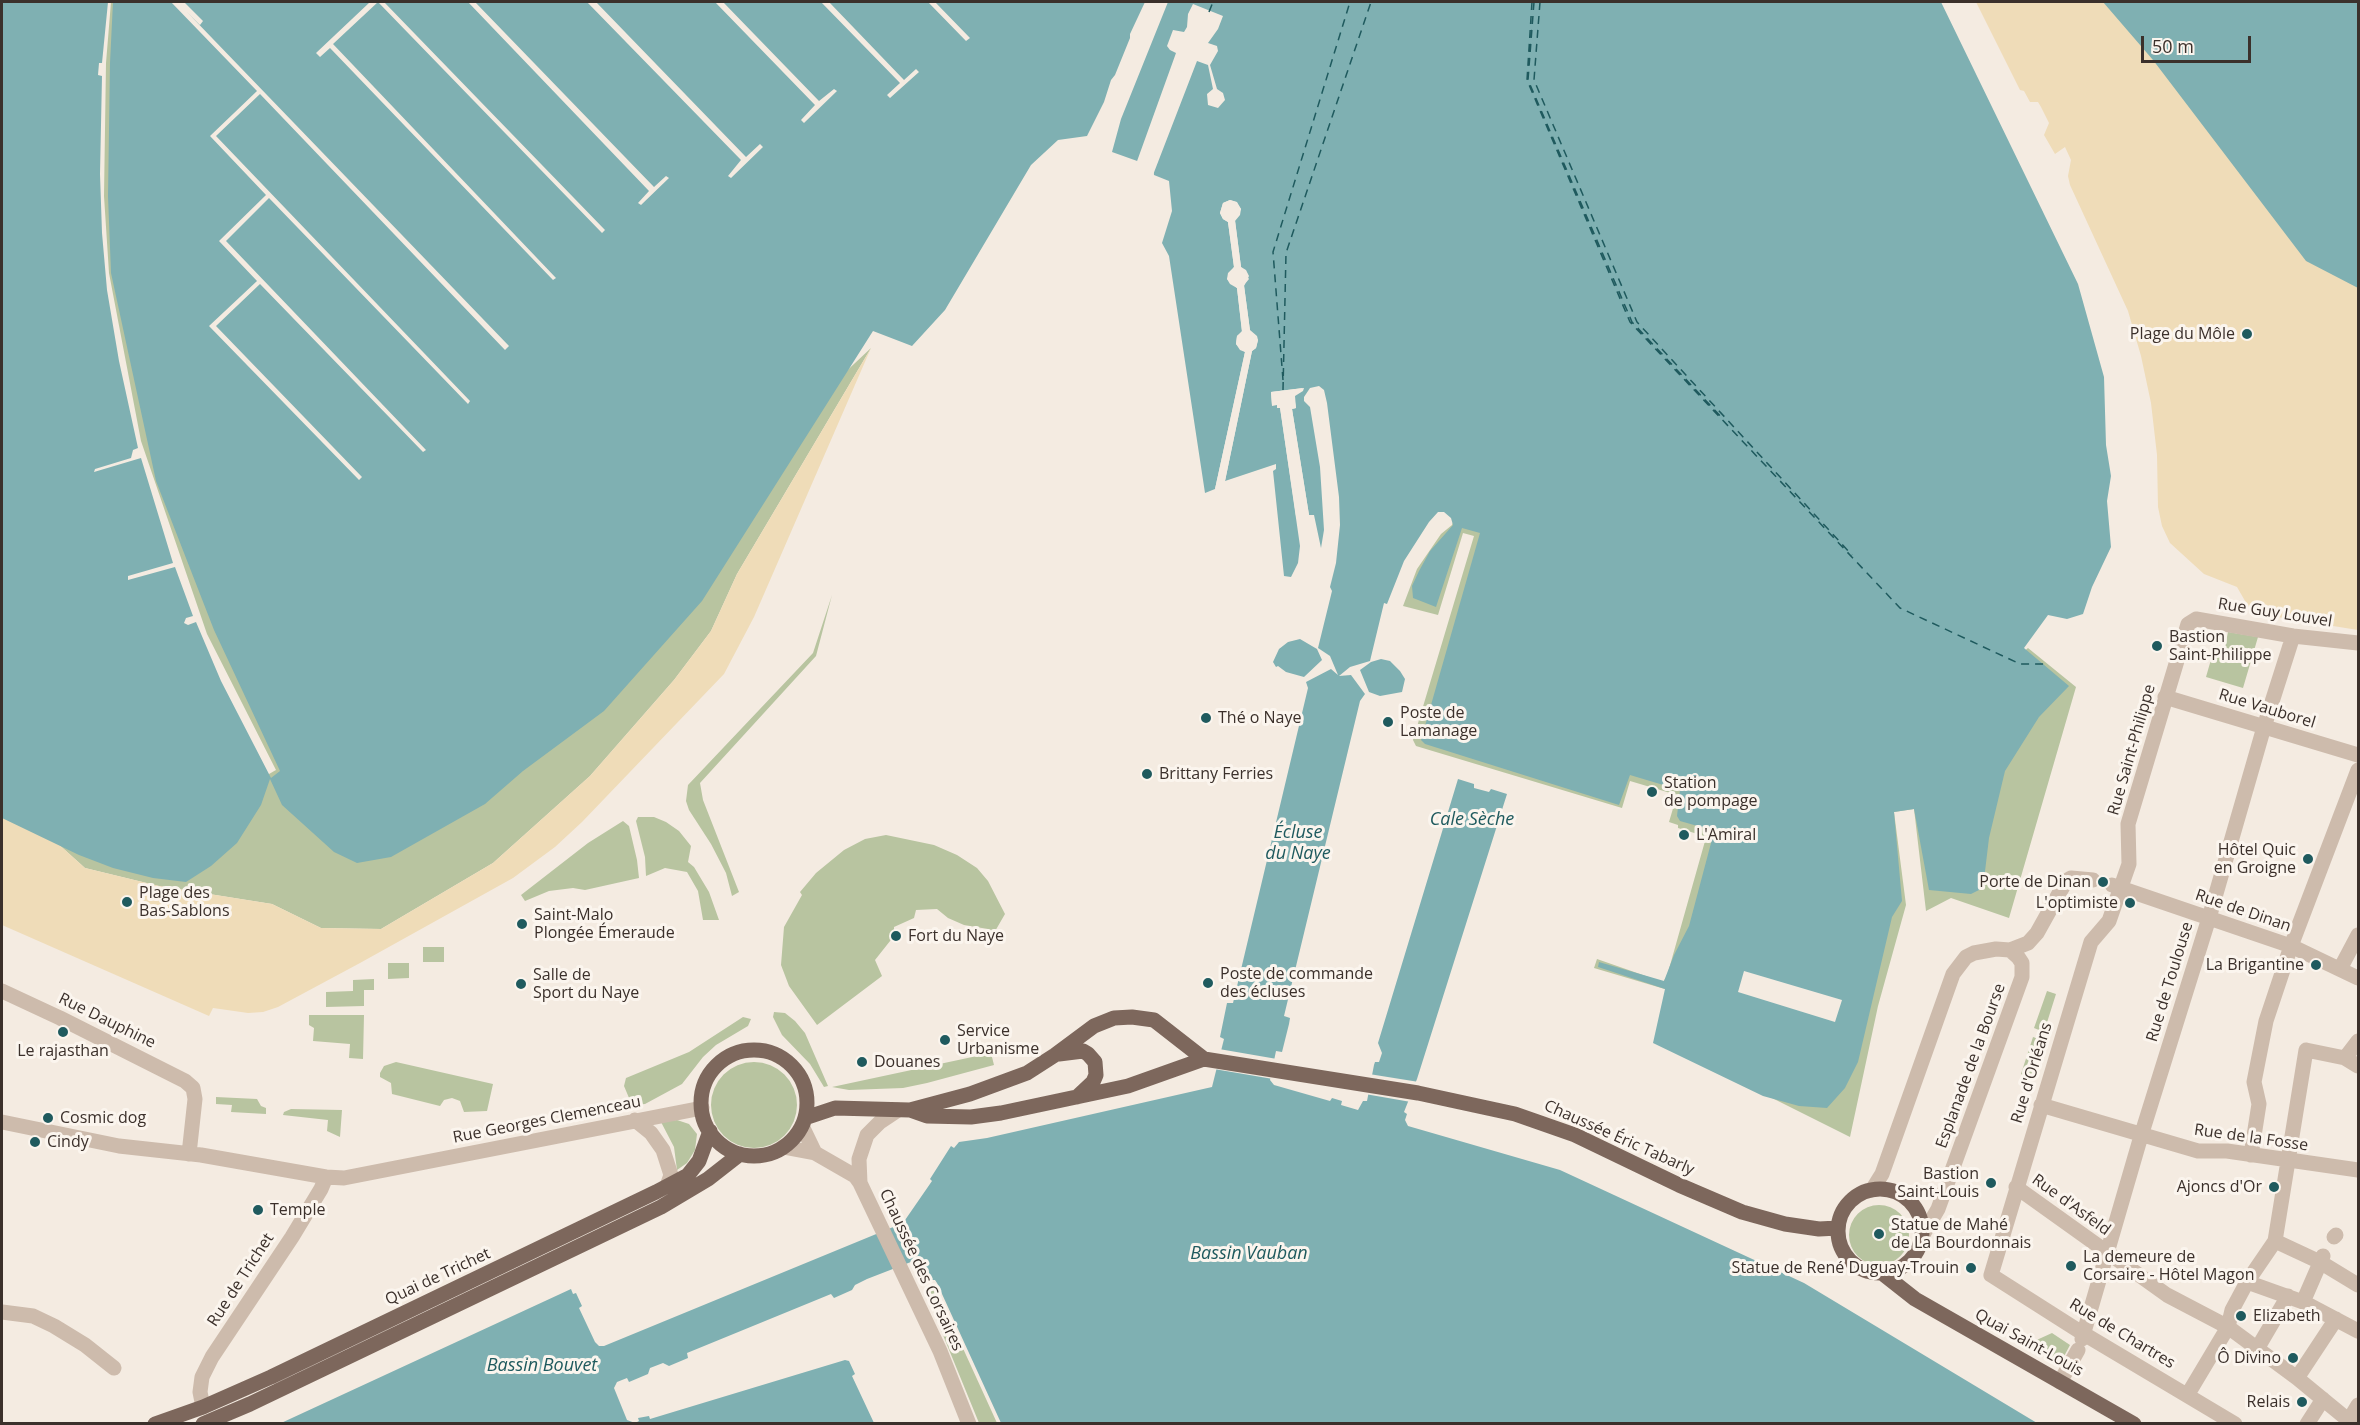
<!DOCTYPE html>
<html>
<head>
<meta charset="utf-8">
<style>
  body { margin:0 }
  #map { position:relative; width:2360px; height:1425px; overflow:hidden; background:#f4ebe1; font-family:"Open Sans",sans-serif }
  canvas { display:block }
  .frame { position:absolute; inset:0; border:3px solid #3b302b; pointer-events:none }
  .scale { position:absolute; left:2141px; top:36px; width:110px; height:27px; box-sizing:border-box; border:3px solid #3b302b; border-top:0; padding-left:8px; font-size:18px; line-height:21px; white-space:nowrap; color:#3b302b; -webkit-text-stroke:4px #fbf5ee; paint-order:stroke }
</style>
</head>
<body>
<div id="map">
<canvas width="2360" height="1425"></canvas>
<div class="frame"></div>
<div class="scale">50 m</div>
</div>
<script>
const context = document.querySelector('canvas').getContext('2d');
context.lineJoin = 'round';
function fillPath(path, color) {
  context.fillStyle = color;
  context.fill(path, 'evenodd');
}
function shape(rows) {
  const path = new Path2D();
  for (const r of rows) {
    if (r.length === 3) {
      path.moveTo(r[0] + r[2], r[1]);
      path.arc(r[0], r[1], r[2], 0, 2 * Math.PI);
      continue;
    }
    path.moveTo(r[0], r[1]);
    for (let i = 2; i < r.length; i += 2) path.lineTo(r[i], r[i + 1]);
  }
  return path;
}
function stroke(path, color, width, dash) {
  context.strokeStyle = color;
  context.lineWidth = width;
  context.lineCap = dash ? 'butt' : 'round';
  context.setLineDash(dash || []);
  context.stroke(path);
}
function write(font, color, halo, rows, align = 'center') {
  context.font = font + ' "Open Sans",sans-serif';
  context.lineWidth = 6;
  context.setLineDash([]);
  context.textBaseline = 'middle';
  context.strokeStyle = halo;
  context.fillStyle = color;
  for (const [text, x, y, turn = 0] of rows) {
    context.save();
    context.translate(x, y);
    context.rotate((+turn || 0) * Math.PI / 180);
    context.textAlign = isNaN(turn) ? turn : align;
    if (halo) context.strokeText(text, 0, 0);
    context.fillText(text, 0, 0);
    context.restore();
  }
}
const green = shape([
  [111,2,148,2,821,395,871,348,737,574,711,631,674,680,590,776,493,863,381,929,321,928,272,904,159,886,85,868,16,806,269,774,276,770,207,634,141,441,109,273,104,196,106,63],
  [1458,507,1889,803,2007,666,2028,648,2076,687,2009,918,1951,898,1926,911,1914,809,1894,812,1906,905,1878,1006,1850,1137,1658,1041,1668,990,1594,968,1597,959,1663,982,1667,976,1707,834,1705,833,1704,836,1678,828,1678,825,1669,822,1677,795,1630,781,1622,808,1416,746,1413,740,1474,536,1463,533,1438,615,1403,606,1417,569,1441,534,1452,525],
  [832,595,816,656,700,783,703,800,739,892,732,896,726,873,711,844,689,810,686,801,688,785,813,653],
  [2228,632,2258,637,2243,688,2206,677,2212,656,2223,657],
  [638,817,654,817,666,822,679,831,691,846,688,862,694,867,709,892,719,920,703,920,698,891,687,872,665,868,646,876,645,857,636,821],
  [623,821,629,826,637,860,639,878,585,890,573,888,549,891,525,901,521,895,588,843],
  [886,835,934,845,957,855,977,868,988,881,1005,914,994,933,988,929,964,925,948,918,937,909,916,910,914,918,894,927,894,936,875,960,882,976,817,1025,789,986,781,965,784,927,802,895,800,892,816,873,844,850,865,839],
  [423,947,444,947,444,962,423,962],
  [388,963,409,963,409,978,388,979],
  [374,979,374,990,364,990,364,1006,326,1007,326,992,353,991,353,980],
  [2047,991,2056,994,2044,1032,2034,1028],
  [774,1012,785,1013,795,1021,805,1033,828,1086,824,1087,810,1064,782,1035,773,1017],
  [309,1015,364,1015,363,1059,349,1058,350,1044,313,1041,314,1028,309,1025],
  [743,1017,751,1019,748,1026,716,1045,703,1057,682,1084,645,1104,632,1105,624,1086,626,1078,689,1052],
  [2033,1037,2042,1040,2030,1078,2021,1074],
  [991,1053,994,1065,927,1083,903,1088,849,1090,832,1087],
  [754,1105,43],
  [396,1062,493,1084,487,1111,464,1112,460,1101,452,1098,444,1100,440,1106,392,1094,391,1083,380,1077,380,1073,384,1066],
  [216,1097,257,1099,261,1106,266,1108,266,1114,231,1112,232,1105,216,1104],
  [291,1109,342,1110,340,1137,327,1131,328,1120,283,1115,284,1112],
  [677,1120,689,1124,697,1134,695,1150,687,1163,677,1170,674,1147,661,1122],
  [1879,1235,30],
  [935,1287,997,1423,979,1423,925,1291],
  [2052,1333,2070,1345,2061,1362,2030,1343]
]);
const sand = shape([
  [1976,2,2358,2,2358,630,2252,613,2237,587,2204,574,2170,543,2162,526,2158,507,2157,455,2151,403,2141,356,2128,311,2070,185,2068,176,2071,160,2065,147,2055,154,2044,135,2049,123,2041,107,2038,102,2030,102,2024,91,2020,90],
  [871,348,754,617,724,674,582,822,555,847,513,878,360,963,278,1007,263,1012,248,1013,213,1008,209,1016,2,925,2,789,16,806,85,868,159,886,272,904,321,928,381,929,493,863,590,776,674,680,711,631,737,574]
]);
const water = shape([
  [2,2,108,2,102,63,99,63,98,75,102,76,100,174,102,233,107,290,119,361,138,448,133,450,131,458,95,469,94,472,141,458,173,563,128,576,128,580,175,567,193,616,186,618,184,623,188,625,196,622,221,681,271,778,280,771,214,630,156,481,111,273,108,196,110,63,113,2,1145,2,1130,34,1130,38,1115,75,1111,80,1104,102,1087,136,1058,140,1031,165,945,310,912,346,873,331,702,601,604,711,523,771,485,804,391,857,357,863,334,852,282,805,270,779,261,805,237,843,211,866,186,882,153,878,113,868,79,855,2,818],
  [1168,2,1941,2,2078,284,2104,377,2106,445,2111,476,2107,501,2111,547,2092,587,2083,614,2067,619,2048,615,2024,648,2069,686,2039,717,2005,771,1989,838,1983,888,1971,894,1929,890,1914,809,1894,812,1902,901,1892,917,1858,1062,1845,1088,1827,1108,1799,1106,1763,1096,1653,1043,1665,989,1598,967,1599,962,1664,981,1674,955,1689,926,1715,828,1701,827,1680,821,1677,816,1680,790,1630,775,1619,805,1425,744,1421,740,1480,533,1462,528,1436,607,1413,598,1412,586,1419,571,1430,551,1453,525,1451,518,1444,512,1438,512,1429,522,1404,561,1387,604,1384,603,1370,661,1350,667,1339,676,1351,675,1365,694,1360,701,1284,1016,1290,1018,1289,1024,1282,1052,1276,1051,1270,1080,1274,1085,1330,1101,1332,1098,1342,1101,1341,1105,1358,1110,1363,1101,1367,1101,1374,1065,1375,1062,1379,1062,1382,1053,1378,1043,1458,779,1474,784,1474,788,1489,792,1491,789,1507,794,1417,1079,1404,1112,1407,1114,1405,1120,1408,1126,1560,1170,1804,1283,2037,1423,1001,1423,937,1283,935,1280,926,1280,916,1260,867,1279,855,1285,852,1290,834,1298,831,1294,687,1353,688,1358,669,1366,663,1363,650,1368,648,1374,629,1382,627,1378,617,1382,614,1388,627,1420,635,1423,639,1421,638,1418,649,1416,650,1419,845,1360,849,1361,855,1374,852,1376,874,1423,279,1424,571,1289,573,1294,576,1293,582,1306,579,1308,595,1342,599,1346,604,1346,903,1223,932,1181,930,1179,951,1146,954,1148,959,1142,987,1138,1212,1087,1224,1039,1220,1037,1227,1003,1233,1003,1308,688,1306,682,1331,669,1338,675,1330,656,1318,648,1332,591,1330,587,1336,563,1340,525,1339,497,1327,403,1324,390,1319,386,1310,388,1304,397,1304,401,1310,407,1320,467,1324,530,1321,548,1314,515,1309,515,1292,409,1296,408,1294,396,1303,388,1271,392,1272,405,1277,405,1280,407,1300,546,1298,563,1291,577,1284,576,1273,471,1276,469,1276,464,1225,481,1252,351,1256,348,1258,340,1250,331,1244,285,1249,279,1241,267,1235,220,1241,209,1237,202,1230,200,1223,203,1220,213,1223,219,1228,222,1234,267,1227,279,1237,288,1242,332,1237,336,1236,344,1240,350,1245,352,1215,489,1205,493,1169,256,1162,243,1172,211,1169,181,1154,175,1153,166,1149,160,1140,162,1112,152,1121,119],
  [2103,2,2358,2,2358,288,2306,261,2153,60],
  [1300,639,1317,649,1322,660,1304,677,1286,672,1278,666,1276,667,1273,662,1279,649,1288,642],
  [1381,659,1390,661,1400,671,1405,679,1402,692,1380,696,1369,692,1360,670,1371,662]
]);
const pier = shape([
  [171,2,184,2,203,21,200,25,186,11,509,346,505,350,260,94,216,136,470,401,468,404,269,198,226,241,426,450,423,452,260,284,216,326,362,477,359,480,209,326,257,281,219,241,266,195,210,136,257,91],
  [370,2,384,2,605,230,602,233,378,2,333,44,556,278,553,280,330,48,320,57,316,53],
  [468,2,475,2,654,187,666,176,669,178,641,205,638,203,649,191],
  [587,2,596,2,746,157,760,144,763,147,731,178,728,176,741,160],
  [715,2,723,2,819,101,834,89,837,91,804,123,801,120,815,105],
  [821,2,829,2,904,80,916,69,919,72,890,98,887,95,900,83],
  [928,2,935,2,970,38,966,41],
  [1165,2,1167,2,1114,133,1118,118],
  [1193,4,1223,16,1218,29,1208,43,1217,46,1218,51,1210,65,1217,89,1223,93,1225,100,1218,108,1208,105,1207,94,1213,89,1208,65,1197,61,1153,175,1148,162,1140,165,1136,164,1176,53,1170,50,1167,46,1173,30,1184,32,1187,27,1188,14],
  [1230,200,1236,202,1241,209,1240,215,1235,221,1241,267,1246,270,1249,276,1244,286,1250,330,1257,336,1258,340,1256,348,1252,351,1225,481,1223,483,1249,351,1255,341,1247,331,1241,285,1246,277,1239,268,1232,221,1238,209,1235,205,1228,203,1225,205,1223,212,1231,221,1237,267,1231,274,1230,278,1232,282,1240,287,1245,331,1238,342,1240,346,1248,352,1219,486,1215,489,1245,352,1236,344,1237,336,1242,331,1237,288,1230,284,1227,279,1228,273,1234,267,1228,222,1223,219,1220,213,1223,203],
  [1304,388,1303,391,1295,396,1296,408,1292,409,1309,515,1306,515,1289,409,1292,406,1292,394,1295,392,1274,394,1275,402,1279,402,1283,407,1299,516,1296,516,1280,408,1277,408,1277,405,1272,406,1271,392],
  [1744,971,1842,1000,1835,1022,1738,992],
  [1219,1049,1277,1059,1273,1079,1214,1069],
  [1369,1074,1419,1082,1411,1102,1365,1094]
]);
const ferry = shape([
  [1532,2,1527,80,1630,322,1900,608,2020,664,2048,664],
  [1534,2,1528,80,1632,322,1724,420],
  [1540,2,1534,80,1637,322,1852,555],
  [1209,12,1213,2],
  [1283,380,1273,252,1350,2],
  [1283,390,1286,253,1371,2]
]);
const minor = shape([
  [2165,697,2358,755],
  [2112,885,2291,946,2358,978],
  [2010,950,2028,943,2037,933,2066,881,2071,878,2093,880],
  [2340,969,2358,935],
  [2,991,60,1018,185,1081,193,1088,195,1099,189,1154],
  [2345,1058,2358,1041],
  [2041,1105,2198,1151,2227,1151,2358,1170],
  [635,1120,651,1133,663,1150,671,1175,667,1186],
  [2,1122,119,1146,201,1155,326,1177,344,1178,702,1108],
  [802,1126,815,1153],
  [783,1147,815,1153,855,1176,860,1183,940,1351,969,1424],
  [2251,1155,2259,1104,2254,1082,2266,1021,2291,946,2358,770],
  [860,1183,859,1159,867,1135,880,1122,898,1110],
  [2016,1187,2167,1295,2228,1327,2297,1378,2353,1424],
  [1872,1190,1882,1174,1953,974,1966,957,1974,953,1996,949,2010,950,2018,957,2022,963,2022,977,1938,1209,1921,1238],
  [2334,1237,2336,1235],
  [2275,1241,2320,1262,2358,1285],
  [2247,1282,2303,1302,2358,1331],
  [2303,1302,2323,1256],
  [2,1312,33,1316,54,1326,85,1345,114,1368],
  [2082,1339,2141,1136,2209,918,2264,727,2293,636],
  [2257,1349,2288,1296],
  [2297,1378,2336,1319],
  [2060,1382,2078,1350],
  [2188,1394,2228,1327,2232,1310,2247,1282,2275,1241,2306,1050,2345,1058,2358,1066],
  [203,1407,200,1392,202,1377,212,1357,292,1237,321,1189,326,1177],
  [2349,1420,2358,1405],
  [2235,1424,2079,1331,1991,1275,2091,942,2109,921,2129,864,2128,824,2188,624,2196,619,2293,636,2358,643],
  [2307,1424,2323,1399]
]);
const major = shape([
  [754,1103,53],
  [1059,1054,1083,1051,1088,1054,1095,1062,1096,1075,1093,1082,1077,1097],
  [910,1110,970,1094,1027,1073,1055,1055,1094,1026,1114,1018,1132,1017,1154,1020,1204,1059],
  [805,1118,835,1108,910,1110,927,1116,971,1117,1001,1113,1128,1086,1204,1059,1418,1093,1515,1114,1575,1135,1679,1185,1742,1212,1785,1224,1819,1229,1838,1228],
  [1880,1231,42],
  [1882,1273,1915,1299,2134,1424],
  [155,1424,203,1407,271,1377,656,1192,688,1175,699,1161,710,1131],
  [203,1424,250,1404,661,1207,708,1179,740,1154]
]);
const markers = [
  [2247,334,6,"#1f5a5e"],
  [2157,646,6,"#1f5a5e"],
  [1206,718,6,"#1f5a5e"],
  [1388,722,6,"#1f5a5e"],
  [1147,774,6,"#1f5a5e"],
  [1652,792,6,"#1f5a5e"],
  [1684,835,6,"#1f5a5e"],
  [2308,859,6,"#1f5a5e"],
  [2103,882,6,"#1f5a5e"],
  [127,902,6,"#1f5a5e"],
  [2130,903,6,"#1f5a5e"],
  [522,924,6,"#1f5a5e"],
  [896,936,6,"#1f5a5e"],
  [2316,965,6,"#1f5a5e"],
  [1208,983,6,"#1f5a5e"],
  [521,984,6,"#1f5a5e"],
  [63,1032,6,"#1f5a5e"],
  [945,1040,6,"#1f5a5e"],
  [862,1062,6,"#1f5a5e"],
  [48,1118,6,"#1f5a5e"],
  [35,1142,6,"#1f5a5e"],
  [1991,1183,6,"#1f5a5e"],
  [2274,1187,6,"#1f5a5e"],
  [258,1210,6,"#1f5a5e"],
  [1879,1234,6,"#1f5a5e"],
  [2071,1266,6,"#1f5a5e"],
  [1971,1268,6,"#1f5a5e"],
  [2241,1316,6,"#1f5a5e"],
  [2293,1358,6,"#1f5a5e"],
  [2302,1402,6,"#1f5a5e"]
];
const poiNames = [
  ["Plage du Môle",2235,334,"right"],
  ["Bastion",2169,637],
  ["Saint-Philippe",2169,655],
  ["Poste de",1400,713],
  ["Lamanage",1400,731],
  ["Thé o Naye",1218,718],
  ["Brittany Ferries",1159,774],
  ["Station",1664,783],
  ["de pompage",1664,801],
  ["L'Amiral",1696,835],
  ["Hôtel Quic",2296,850,"right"],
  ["en Groigne",2296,868,"right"],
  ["Porte de Dinan",2091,882,"right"],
  ["Plage des",139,893],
  ["Bas-Sablons",139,911],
  ["L'optimiste",2118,903,"right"],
  ["Saint-Malo",534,915],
  ["Plongée Émeraude",534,933],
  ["Fort du Naye",908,936],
  ["La Brigantine",2304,965,"right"],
  ["Poste de commande",1220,974],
  ["des écluses",1220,992],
  ["Salle de",533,975],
  ["Sport du Naye",533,993],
  ["Service",957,1031],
  ["Urbanisme",957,1049],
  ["Le rajasthan",63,1051,"center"],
  ["Douanes",874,1062],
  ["Cosmic dog",60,1118],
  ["Cindy",47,1142],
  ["Bastion",1979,1174,"right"],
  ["Saint-Louis",1979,1192,"right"],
  ["Ajoncs d'Or",2262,1187,"right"],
  ["Temple",270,1210],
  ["Statue de Mahé",1891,1225],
  ["de La Bourdonnais",1891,1243],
  ["La demeure de",2083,1257],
  ["Corsaire - Hôtel Magon",2083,1275],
  ["Statue de René Duguay-Trouin",1959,1268,"right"],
  ["Elizabeth",2253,1316],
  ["Ô Divino",2281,1358,"right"],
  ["Relais",2290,1402,"right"]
];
const streetNames = [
  ["Rue Guy Louvel",2275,613,9],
  ["Rue Vauborel",2267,709,17],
  ["Rue Saint-Philippe",2132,750,-74],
  ["Rue de Dinan",2243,911,19],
  ["Rue de Toulouse",2170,982,-73],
  ["Rue Dauphine",107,1021,26],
  ["Esplanade de la Bourse",1971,1066,-70],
  ["Rue d'Orléans",2032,1073,-73],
  ["Rue Georges Clemenceau",547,1120,-11],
  ["Chaussée Éric Tabarly",1619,1138,24],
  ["Rue de la Fosse",2251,1138,8],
  ["Rue d'Asfeld",2071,1205,36],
  ["Chaussée des Corsaires",921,1270,65],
  ["Quai de Trichet",438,1277,-25],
  ["Rue de Trichet",241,1280,-57],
  ["Rue de Chartres",2122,1334,31],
  ["Quai Saint-Louis",2029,1343,29]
];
const waterNames = [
  ["Cale Sèche",1472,820],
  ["Écluse",1298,833],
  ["du Naye",1298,854],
  ["Bassin Vauban",1249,1254],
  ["Bassin Bouvet",542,1366]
];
fillPath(green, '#b8c4a0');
fillPath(sand, '#efdcb8');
fillPath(water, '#7fb0b2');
fillPath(pier, '#f4ebe1');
stroke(ferry, '#1f5a5e', 1.5, [8, 6]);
stroke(minor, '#cdbbac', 15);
stroke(major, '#7d675c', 15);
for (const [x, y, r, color] of markers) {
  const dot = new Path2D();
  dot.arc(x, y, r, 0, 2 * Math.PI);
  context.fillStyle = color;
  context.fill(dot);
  stroke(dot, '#fbf5ee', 2);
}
write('16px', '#3b302b', '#fbf5ee', poiNames, 'left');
write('16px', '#3b302b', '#fbf5ee', streetNames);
write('italic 18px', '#1f5a5e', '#fbf5ee', waterNames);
</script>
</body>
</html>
